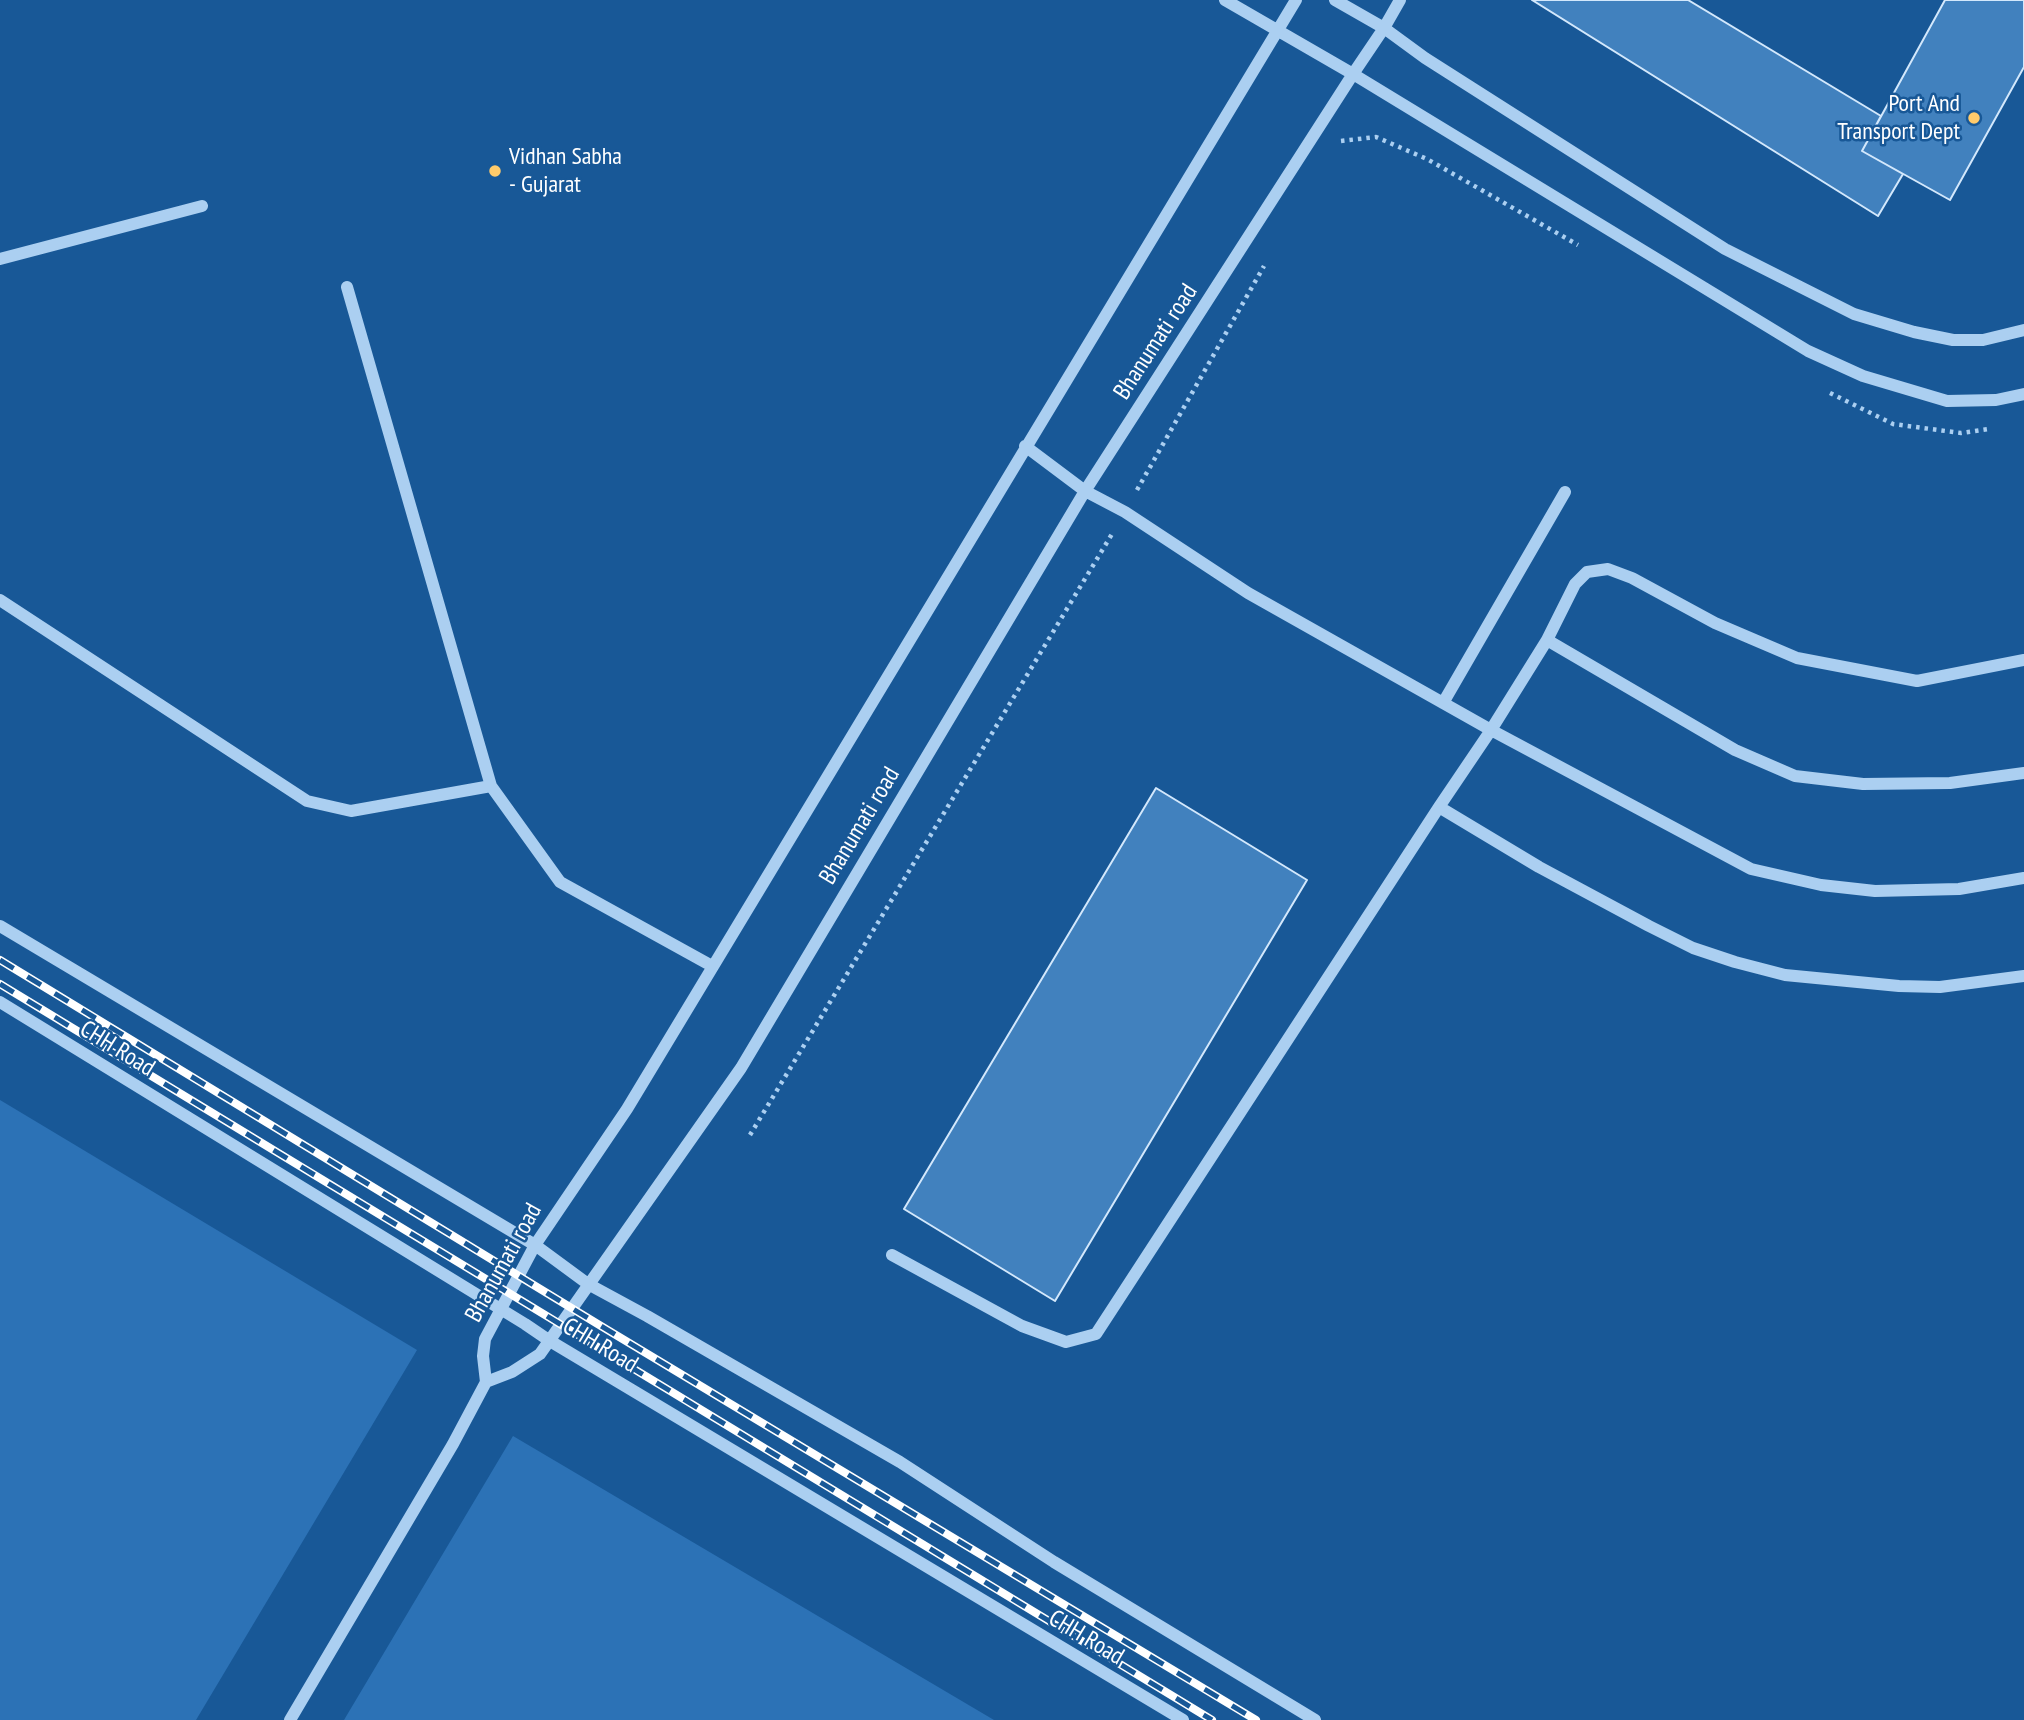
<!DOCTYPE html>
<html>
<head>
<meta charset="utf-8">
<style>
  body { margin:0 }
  canvas { display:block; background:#185897 }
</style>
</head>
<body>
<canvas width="2024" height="1720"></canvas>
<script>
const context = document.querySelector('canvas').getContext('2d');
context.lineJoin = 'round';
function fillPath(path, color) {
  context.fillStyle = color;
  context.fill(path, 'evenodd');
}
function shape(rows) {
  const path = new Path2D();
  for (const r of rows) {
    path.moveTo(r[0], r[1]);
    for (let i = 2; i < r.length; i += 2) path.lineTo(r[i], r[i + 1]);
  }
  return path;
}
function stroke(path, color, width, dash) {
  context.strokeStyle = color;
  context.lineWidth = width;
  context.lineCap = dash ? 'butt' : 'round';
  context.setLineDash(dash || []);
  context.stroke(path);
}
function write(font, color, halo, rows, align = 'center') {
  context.font = font + ' "PT Sans Narrow",sans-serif';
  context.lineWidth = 5;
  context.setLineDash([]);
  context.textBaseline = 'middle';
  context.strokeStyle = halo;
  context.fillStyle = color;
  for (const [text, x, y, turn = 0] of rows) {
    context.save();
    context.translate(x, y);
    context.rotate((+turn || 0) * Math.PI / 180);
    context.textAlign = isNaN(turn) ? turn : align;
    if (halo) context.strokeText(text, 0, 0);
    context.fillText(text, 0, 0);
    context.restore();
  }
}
const green = shape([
  [0,1100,417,1350,196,1720,0,1720],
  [513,1436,994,1720,344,1720]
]);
const building = shape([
  [1532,0,1688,0,1881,116,1862,151,1903,174,1878,216,1532,0],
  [1945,0,2024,0,2024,67,1950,200,1862,151,1945,0],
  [1156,788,1307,880,1055,1301,904,1209,1156,788]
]);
const path = shape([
  [1341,141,1376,137,1427,159,1578,245],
  [1830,393,1893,424,1961,433,1988,429],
  [1137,490,1264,266],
  [750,1135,1112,534]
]);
const minor = shape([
  [1225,0,1353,74,1808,351,1863,376,1947,401,1996,400,2024,394],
  [1335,0,1384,28,1425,58,1725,249,1854,314,1914,332,1953,340,1983,340,2024,330],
  [0,259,202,206],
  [347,287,491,786,560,882,712,966],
  [1025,446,1085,491,1125,512,1248,593,1491,730,1751,869,1821,885,1875,891,1959,889,2024,878],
  [0,600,307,801,351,811,491,786],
  [1547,640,1735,750,1795,776,1863,784,1950,783,2024,773],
  [1443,703,1565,492],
  [1439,807,1539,867,1649,926,1693,948,1735,962,1785,975,1899,986,1940,987,2024,976],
  [0,926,535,1245,588,1284,647,1316,900,1462,1054,1562,1315,1720],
  [0,1002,525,1324,550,1341,1183,1720],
  [892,1255,1022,1326,1066,1342,1096,1334,1439,807,1491,730,1547,640,1575,584,1587,572,1608,569,1632,578,1715,623,1797,658,1917,681,2024,660],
  [486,1382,512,1372,540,1354,741,1068,1085,491,1353,74,1384,28,1400,0],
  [486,1382,483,1356,485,1339,535,1245,627,1109,1296,0],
  [290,1720,453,1444,486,1382]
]);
const rail = shape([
  [0,960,601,1326,1256,1720],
  [0,984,1212,1720]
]);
const markers = [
  [1974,118,7,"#ffcb6b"],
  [495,171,7,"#ffcb6b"]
];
const poiNames = [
  ["Port And",1960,104],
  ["Transport Dept",1960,132],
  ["Vidhan Sabha",509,157,"left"],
  ["- Gujarat",509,185,"left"]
];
const streetNames = [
  ["Bhanumati road",1156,342,-57],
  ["Bhanumati road",860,826,-59],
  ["CHH Road",117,1049,32],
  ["Bhanumati road",504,1263,-61],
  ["CHH Road",600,1346,31],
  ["CHH Road",1086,1638,31]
];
fillPath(green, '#2c72b6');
fillPath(building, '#4181be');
stroke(building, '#d3e8fc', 2);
stroke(path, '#abcff1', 4.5, [3.5, 5]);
stroke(minor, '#abcff1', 12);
stroke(rail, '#fff', 8);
stroke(rail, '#185897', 5, [16]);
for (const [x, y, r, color] of markers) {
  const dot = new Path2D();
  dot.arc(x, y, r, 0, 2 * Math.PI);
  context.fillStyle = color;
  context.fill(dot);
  stroke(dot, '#185897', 2.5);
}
write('24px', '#fff', '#185897', poiNames, 'right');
write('24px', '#fff', '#185897', streetNames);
</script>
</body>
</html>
